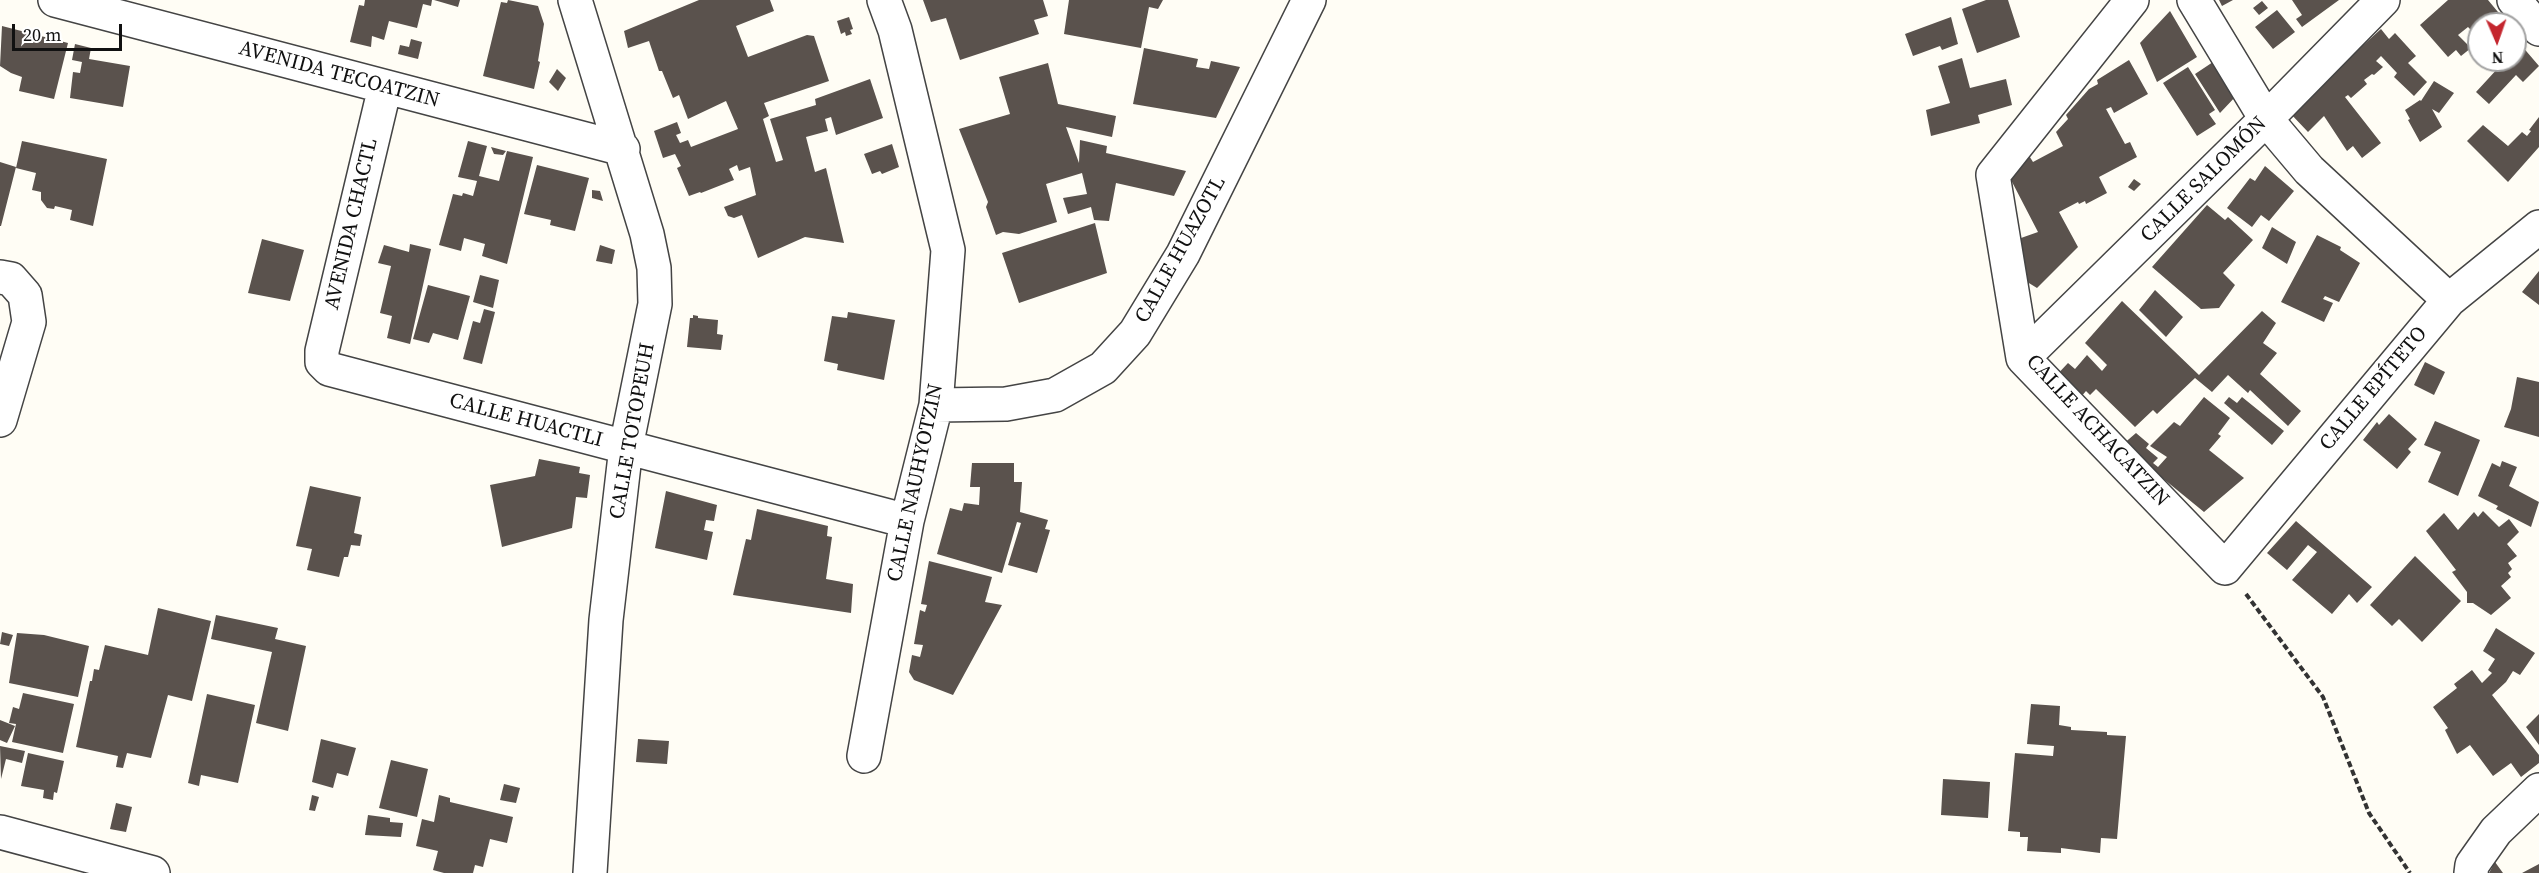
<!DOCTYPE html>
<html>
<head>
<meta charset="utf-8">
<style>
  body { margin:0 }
  #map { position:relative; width:2539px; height:873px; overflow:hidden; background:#fffdf5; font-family:"Source Serif 4",serif }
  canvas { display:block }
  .north { position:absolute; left:2467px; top:12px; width:60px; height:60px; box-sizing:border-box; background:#fff; border:2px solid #a0a0a0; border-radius:50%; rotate:178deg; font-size:16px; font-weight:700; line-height:24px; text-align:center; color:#111 }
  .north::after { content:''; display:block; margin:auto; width:21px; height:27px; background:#c4262e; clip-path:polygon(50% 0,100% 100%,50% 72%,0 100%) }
  .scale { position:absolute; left:12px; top:24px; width:110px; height:27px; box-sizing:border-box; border:3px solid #111; border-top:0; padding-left:8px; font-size:18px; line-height:21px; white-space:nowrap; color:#111; -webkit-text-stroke:4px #fff; paint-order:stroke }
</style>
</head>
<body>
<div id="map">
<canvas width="2539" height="873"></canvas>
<div class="north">N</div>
<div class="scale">20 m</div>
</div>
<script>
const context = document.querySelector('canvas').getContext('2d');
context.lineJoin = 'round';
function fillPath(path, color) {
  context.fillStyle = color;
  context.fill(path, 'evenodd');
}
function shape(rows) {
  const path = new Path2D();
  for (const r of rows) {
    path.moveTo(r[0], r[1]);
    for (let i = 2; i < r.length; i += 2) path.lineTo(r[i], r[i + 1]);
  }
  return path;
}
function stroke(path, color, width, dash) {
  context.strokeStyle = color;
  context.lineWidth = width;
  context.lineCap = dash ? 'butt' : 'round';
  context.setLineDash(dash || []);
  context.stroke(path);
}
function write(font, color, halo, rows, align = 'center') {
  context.font = font + ' "Source Serif 4",serif';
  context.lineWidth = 6;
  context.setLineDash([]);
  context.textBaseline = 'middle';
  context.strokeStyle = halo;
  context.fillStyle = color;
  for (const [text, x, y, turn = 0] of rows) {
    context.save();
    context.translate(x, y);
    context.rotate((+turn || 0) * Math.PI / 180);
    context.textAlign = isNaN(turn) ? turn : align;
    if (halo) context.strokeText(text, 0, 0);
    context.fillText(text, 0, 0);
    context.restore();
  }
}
const building = shape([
  [365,0,432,0,431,6,423,4,417,28,389,21,384,40,372,36,371,47,350,42,359,5,364,6],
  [434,0,460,0,458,7],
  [508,0,538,6,544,24,538,61,540,62,534,89,483,76,501,2,507,3],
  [699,0,770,0,774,11,736,26,748,57,807,35,814,36,829,81,764,103,769,116,763,119,776,162,783,160,770,119,816,105,815,99,870,79,883,118,836,135,831,117,825,119,828,131,806,137,815,172,826,168,844,243,805,237,758,258,742,215,734,218,728,216,724,207,756,195,750,167,739,171,737,165,729,169,734,180,701,193,700,192,689,196,677,168,681,166,675,154,663,158,654,131,677,122,681,133,676,135,680,143,688,140,691,147,738,129,726,101,688,119,679,95,673,98,662,71,659,71,649,41,628,48,624,31],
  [923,0,1043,0,1048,16,1034,20,1039,34,960,60,946,18,931,22],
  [1069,0,1163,0,1158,9,1149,7,1141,48,1064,34],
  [1986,0,2008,0,2020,37,1977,53,1962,9],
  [2219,0,2233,0,2222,6],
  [2292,0,2339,0,2302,27,2296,19,2302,15],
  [2448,0,2488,0,2508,24,2479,24,2479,32,2477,29,2473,32,2468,27,2458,35,2471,48,2461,56,2456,50,2448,57,2420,25],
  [2262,1,2268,8,2259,15,2253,8],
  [2277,10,2295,32,2273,49,2255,27],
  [2170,11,2197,57,2157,82,2140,43],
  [849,17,853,29,850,30,852,34,846,36,845,32,841,34,837,21],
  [1951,17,1958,44,1942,50,1940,46,1913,56,1905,34],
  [2,26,68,43,54,99,19,91,22,77,11,73,0,66],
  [2381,29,2389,39,2395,33,2416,56,2408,63,2427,82,2414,96,2394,77,2397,73,2381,56,2376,61,2383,67,2374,75,2372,74,2364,80,2367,84,2351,98,2348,95,2345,97,2381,143,2362,158,2353,146,2347,151,2324,116,2308,132,2289,112],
  [2515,38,2539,66,2523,82,2516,75,2489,104,2476,92,2499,67,2492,60,2515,60],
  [411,39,422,42,418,59,398,54,400,45,409,47],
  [75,44,91,48,89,59,130,66,123,107,70,98,73,72,80,73,82,62,72,60],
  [1144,48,1198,59,1196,67,1209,69,1211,61,1240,67,1216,118,1133,104],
  [1962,58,1970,88,2006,79,2012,105,1978,115,1980,123,1931,136,1926,110,1950,103,1938,66],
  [2129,60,2148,94,2114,113,2111,107,2106,109,2125,144,2130,142,2137,157,2099,177,2107,193,2086,204,2085,201,2079,204,2078,202,2059,212,2078,247,2037,288,2024,280,2018,228,2021,238,2038,232,2010,178,2028,154,2033,162,2063,146,2056,132,2068,119,2066,115,2089,89,2098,84,2097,80],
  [2216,60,2237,95,2220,113,2195,74],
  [1048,63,1058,104,1116,116,1112,137,1066,127,1079,163,1080,140,1107,146,1106,153,1186,171,1174,196,1116,183,1109,221,1094,220,1091,207,1068,214,1063,198,1087,194,1082,173,1046,184,1057,222,1019,234,1003,232,996,235,986,207,988,202,959,129,1010,114,999,77],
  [2188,67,2215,110,2209,114,2216,124,2197,136,2163,83],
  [557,69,566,78,558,91,549,82],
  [2434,81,2454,93,2439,113,2432,109,2442,127,2420,142,2408,120,2410,119,2405,110,2420,100,2421,101],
  [2539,117,2539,147,2508,182,2467,141,2483,125,2508,146,2522,132,2527,136,2531,131,2529,130],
  [22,141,107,159,93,226,70,220,72,210,55,206,54,209,47,208,41,200,41,192,32,190,36,173,16,168],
  [468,141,487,146,479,176,499,181,507,151,533,157,507,264,482,256,485,244,464,238,461,251,439,245,453,194,462,196,463,193,473,196,477,181,458,177],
  [892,144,899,167,882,174,880,171,872,174,864,154],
  [491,147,506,151,503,155,494,154],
  [0,162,16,167,1,226,0,226],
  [537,165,589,178,575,231,550,225,551,220,524,214],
  [2265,166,2294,191,2269,221,2261,215,2252,227,2227,208,2250,178,2255,181],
  [2134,179,2141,184,2134,191,2128,187],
  [592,190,600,191,603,201,592,198],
  [2207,205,2225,220,2228,217,2253,240,2223,273,2235,285,2219,308,2201,309,2152,267],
  [1095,223,1107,273,1019,303,1002,253],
  [2272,227,2296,242,2287,264,2262,248],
  [2317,235,2341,247,2340,250,2360,263,2339,302,2325,296,2323,299,2333,303,2324,322,2281,302],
  [262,239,304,250,290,301,248,293],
  [410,244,431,249,410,344,387,338,392,316,380,313,391,266,378,263,384,245,409,252],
  [600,245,615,250,612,264,596,261],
  [2539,271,2539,305,2522,292],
  [480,275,499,280,493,308,473,302],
  [428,285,470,296,458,340,433,333,429,343,413,339],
  [2155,290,2183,317,2166,337,2139,310],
  [2122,301,2199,375,2262,311,2276,323,2263,343,2277,353,2260,374,2301,411,2288,426,2250,390,2248,393,2228,375,2212,392,2195,378,2157,414,2153,410,2135,427,2096,389,2090,395,2086,391,2075,404,2053,379,2068,363,2075,369,2087,355,2102,371,2107,365,2085,343],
  [484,309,495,312,482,364,463,359,473,321,480,323],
  [848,312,895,320,884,380,837,370,838,364,824,361,832,316,847,318],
  [693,315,698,316,698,318,718,320,717,334,723,335,721,350,687,347,690,318,693,318],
  [2425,362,2445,372,2434,395,2414,385],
  [2517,377,2539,382,2539,437,2504,427,2511,409],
  [2204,397,2230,418,2218,434,2221,436,2209,450,2244,478,2204,512,2122,445,2136,433,2149,444,2146,448,2158,458,2153,463,2158,467,2167,457,2150,446,2174,422,2180,426],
  [2229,397,2237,403,2242,397,2284,431,2272,445,2224,403],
  [2389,414,2417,439,2408,449,2411,452,2397,469,2363,440,2377,422,2379,425],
  [2435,421,2480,440,2458,496,2428,482,2441,452,2424,445],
  [539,459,580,467,579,473,590,475,587,498,576,497,572,528,502,547,490,485,535,476],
  [2502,461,2517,467,2509,486,2539,502,2531,527,2496,509,2498,506,2478,496,2492,463,2500,467],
  [972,463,1014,463,1014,482,1022,482,1020,512,1048,520,1045,529,1050,530,1037,573,1008,565,1021,523,1017,522,1002,573,937,554,950,508,962,511,964,503,979,505,980,487,970,487],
  [310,486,361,497,354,533,362,535,360,546,351,545,348,557,344,557,339,577,307,570,312,549,296,546],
  [666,491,717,505,714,521,706,520,704,530,713,532,707,560,655,548],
  [757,509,828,526,827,536,832,537,826,579,853,584,851,613,733,595,746,539,751,540],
  [2483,511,2499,527,2509,519,2519,532,2507,544,2517,556,2508,563,2512,569,2508,573,2511,577,2501,586,2511,598,2491,615,2473,603,2467,603,2467,592,2452,572,2456,570,2426,531,2444,513,2458,530,2474,512,2478,517],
  [2296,521,2372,587,2357,603,2349,594,2332,614,2292,580,2317,552,2308,545,2287,570,2267,553],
  [2415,556,2461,601,2422,642,2399,619,2392,626,2370,605],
  [929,561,992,577,985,602,1002,605,953,695,914,680,909,672,912,655,920,657,923,645,914,644,920,610,925,612,927,605,921,604],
  [158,608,211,621,192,701,168,695,151,758,127,753,123,768,116,767,118,756,76,747,90,681,92,681,94,669,99,670,105,645,148,655],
  [216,615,278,628,275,639,306,646,288,731,256,723,272,652,211,639],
  [2496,628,2535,653,2520,675,2513,671,2506,682,2492,695,2539,755,2539,763,2521,777,2511,763,2493,776,2470,745,2457,754,2445,730,2448,728,2433,707,2457,688,2454,684,2472,670,2482,683,2492,673,2488,670,2495,659,2483,651],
  [2,632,13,635,9,646,0,644],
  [17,633,44,635,89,646,78,697,9,683],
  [23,693,74,704,63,753,12,742,16,724,9,723,13,707,19,709],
  [207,694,255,705,238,783,201,775,199,786,188,783],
  [2031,704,2060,706,2059,725,2071,727,2071,730,2107,732,2107,735,2126,736,2117,839,2101,838,2100,853,2061,848,2061,853,2027,851,2028,837,2020,837,2020,832,2008,831,2015,753,2053,756,2054,746,2027,744],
  [2539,714,2539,745,2526,727],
  [0,720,15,726,7,743,0,740],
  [321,739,356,748,348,776,337,773,333,788,312,782],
  [638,739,669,741,667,764,636,762],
  [0,746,25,751,22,763,6,759,1,779],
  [28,753,64,761,57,793,54,792,53,800,43,798,44,790,21,786],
  [391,760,428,769,417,817,379,808],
  [1943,779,1990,782,1988,818,1941,815],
  [504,784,520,788,516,803,500,800],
  [312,795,319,797,315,811,309,810],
  [439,795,450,798,450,802,513,817,507,843,490,839,483,867,475,865,473,873,444,873,433,870,438,851,416,846,422,819,434,822],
  [116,803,132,807,126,832,110,829],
  [368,815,390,818,390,822,403,823,401,837,365,835],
  [2495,862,2503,873,2489,873],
  [2539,864,2539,873,2522,873]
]);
const path = shape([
  [2246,594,2323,697,2369,813,2410,873]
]);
const minor = shape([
  [55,0,623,149],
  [575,0,647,234,654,268,655,304,626,447,606,620,590,873],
  [2132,0,1993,175,2023,358,2225,568,2449,300,2539,227],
  [2194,0,2266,119,2309,170,2449,300],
  [2514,0,2539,29],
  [385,87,322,351,322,362,329,369,907,521],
  [0,277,11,279,25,295,29,322,0,420],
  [2023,358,2266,119,2383,0],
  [936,405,1006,404,1055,395,1103,368,1135,333,1183,254,1309,0],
  [864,756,907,521,936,405,948,250,895,30,884,0],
  [0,832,153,873],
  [2471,873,2472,865,2496,831,2539,790]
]);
const streetNames = [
  ["AVENIDA TECOATZIN",339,75,15],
  ["CALLE SALOMÓN",2204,180,-45],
  ["AVENIDA CHACTL",352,224,-77],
  ["CALLE HUAZOTL",1181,250,-61],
  ["CALLE EPÍTETO",2374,389,-50],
  ["CALLE HUACTLI",526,421,15],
  ["CALLE TOTOPEUH",633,431,-80],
  ["CALLE ACHACATZIN",2097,431,47],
  ["CALLE NAUHYOTZIN",916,483,-78]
];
fillPath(building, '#5a524d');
stroke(minor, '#444', 36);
stroke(path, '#333', 4, [6, 3]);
stroke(minor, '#fff', 33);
write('21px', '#111', '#fff', streetNames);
</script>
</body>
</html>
